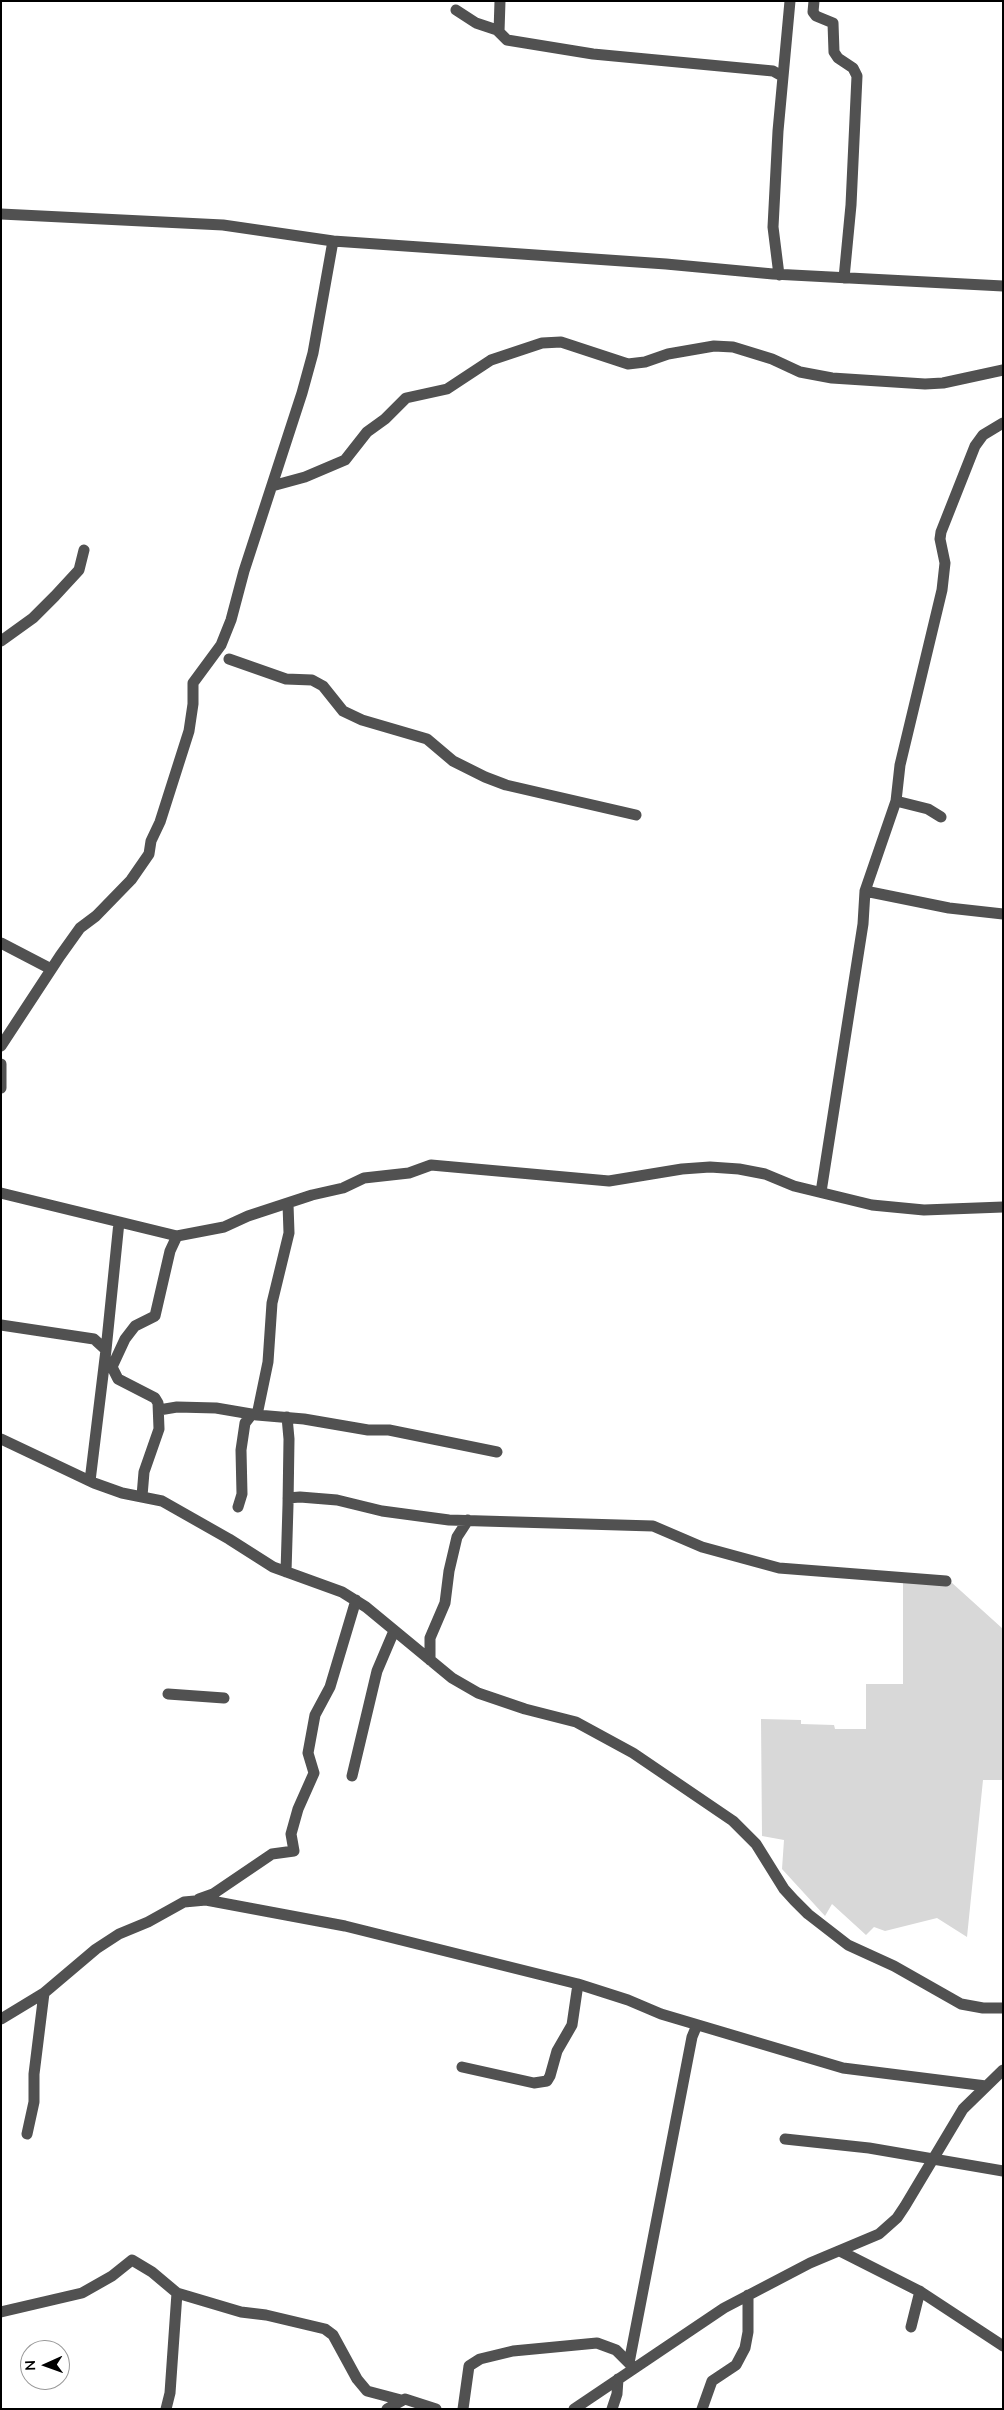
<!DOCTYPE html>
<html>
<head>
<meta charset="utf-8">
<style>
  body { margin:0 }
  #map { position:relative; width:1004px; height:2410px; overflow:hidden; background:#fff; font-family:"Nunito Sans",sans-serif }
  canvas { display:block }
  .frame { position:absolute; inset:0; border:2px solid #000; pointer-events:none }
  .north { position:absolute; left:20px; top:2340px; width:50px; height:50px; box-sizing:border-box; background:#fff; border:1px solid #999; border-radius:50%; rotate:268deg; font-size:14px; font-weight:700; line-height:20px; text-align:center; color:#000 }
  .north::after { content:''; display:block; margin:auto; width:18px; height:22px; background:#000; clip-path:polygon(50% 0,100% 100%,50% 72%,0 100%) }
</style>
</head>
<body>
<div id="map">
<canvas width="1004" height="2410"></canvas>
<div class="frame"></div>
<div class="north">N</div>
</div>
<script>
const context = document.querySelector('canvas').getContext('2d');
context.lineJoin = 'round';
function fillPath(path, color) {
  context.fillStyle = color;
  context.fill(path, 'evenodd');
}
function shape(rows) {
  const path = new Path2D();
  for (const r of rows) {
    path.moveTo(r[0], r[1]);
    for (let i = 2; i < r.length; i += 2) path.lineTo(r[i], r[i + 1]);
  }
  return path;
}
function stroke(path, color, width, dash) {
  context.strokeStyle = color;
  context.lineWidth = width;
  context.lineCap = dash ? 'butt' : 'round';
  context.setLineDash(dash || []);
  context.stroke(path);
}
const green = shape([
  [903,1580,951,1582,1003,1629,1003,1780,983,1780,967,1937,937,1918,885,1931,874,1927,866,1935,832,1904,825,1916,782,1869,784,1840,762,1836,761,1719,801,1720,801,1724,834,1725,835,1729,866,1729,866,1684,903,1684]
]);
const minor = shape([
  [814,1,813,12,816,16,833,23,834,52,838,58,853,68,857,76,851,205,844,278],
  [456,10,476,23,497,30,507,40,593,54,773,71,782,76],
  [499,32,500,1],
  [1,214,223,225,333,241,666,264,773,274,1003,286],
  [779,275,773,227,778,131,790,1],
  [272,486,305,477,345,460,367,432,385,419,406,398,447,389,491,360,542,343,561,342,628,364,645,362,668,354,714,346,733,347,772,359,800,372,832,378,925,384,943,383,1003,370],
  [1,641,33,618,55,596,79,570,84,550],
  [229,659,286,679,312,680,323,686,343,711,362,720,427,739,453,761,485,777,506,785,636,815],
  [896,801,900,765,942,590,945,563,940,539,941,532,975,446,983,435,1003,423],
  [865,891,949,908,1003,914],
  [1,943,51,969],
  [1,1046,60,956,80,928,96,916,131,880,149,854,151,841,160,822,189,731,193,704,193,683,221,645,231,620,244,571,302,393,313,353,333,241],
  [1,1064,1,1088],
  [821,1192,863,924,865,891,896,801,928,809,941,817],
  [1,1193,177,1236,170,1251,155,1316,135,1326,125,1339,112,1367,118,1379,155,1398,158,1403,159,1429,144,1472,142,1496],
  [177,1236,224,1227,248,1216,312,1195,343,1188,364,1178,409,1173,431,1165,609,1181,682,1169,710,1167,739,1169,765,1174,794,1186,872,1205,924,1210,1003,1207],
  [1,1325,94,1339,106,1350,90,1481],
  [106,1350,119,1222],
  [159,1410,177,1407,216,1408,257,1415,304,1419,368,1430,389,1430,497,1452],
  [257,1415,268,1362,272,1303,289,1233,288,1204],
  [1,1439,94,1483,122,1493,162,1501,229,1539,273,1567,342,1592,366,1607,452,1678,478,1693,525,1709,576,1722,633,1753,733,1821,756,1844,784,1889,794,1900,808,1914,848,1945,894,1966,961,2004,983,2008,1003,2008],
  [288,1498,300,1497,337,1500,382,1511,449,1520,653,1526,702,1547,779,1568,946,1581],
  [238,1507,242,1494,241,1450,245,1423,252,1414],
  [286,1572,288,1505,289,1439,287,1417],
  [430,1660,430,1638,445,1603,449,1571,457,1537,468,1520],
  [168,1694,224,1698],
  [352,1776,377,1671,394,1631],
  [199,1899,213,1894,272,1854,294,1851,291,1834,298,1809,314,1773,308,1753,315,1715,330,1687,356,1600],
  [1,2019,44,1993,96,1949,119,1934,148,1922,184,1902,206,1900,345,1926,578,1984,628,2000,661,2014,843,2068,986,2086],
  [462,2067,534,2083,547,2081,550,2076,557,2051,572,2025,578,1984],
  [27,2134,34,2102,34,2074,44,1993],
  [785,2139,869,2148,1003,2171],
  [840,2251,921,2292,1003,2346],
  [1,2312,82,2293,112,2276,132,2260,152,2272,177,2293,241,2312,266,2315,325,2329,333,2335,357,2379,367,2391,401,2400],
  [911,2327,920,2291],
  [629,2363,692,2037,697,2025],
  [166,2409,170,2393,177,2293],
  [387,2409,405,2399,436,2409],
  [463,2409,469,2366,480,2359,513,2351,597,2343,616,2350,632,2366],
  [574,2409,724,2308,810,2263,879,2234,897,2218,905,2206,963,2109,1003,2070],
  [612,2409,617,2394,618,2379],
  [702,2409,712,2381,736,2365,745,2348,748,2332,748,2295]
]);
fillPath(green, '#d8d8d8');
stroke(minor, '#515151', 11);
</script>
</body>
</html>
